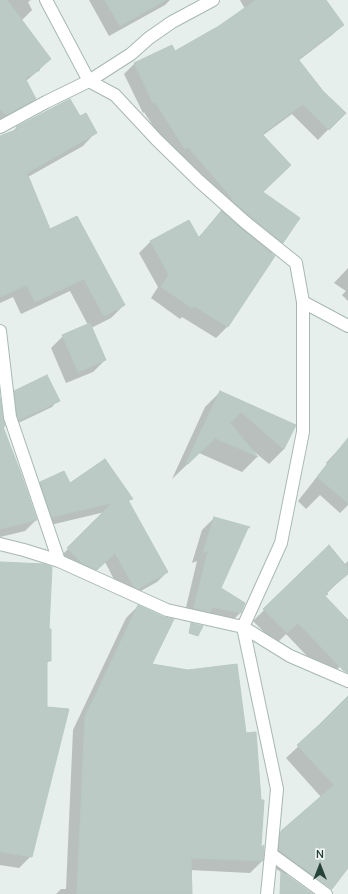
<!DOCTYPE html>
<html>
<head>
<meta charset="utf-8">
<style>
  body { margin:0 }
  #map { position:relative; width:348px; height:894px; overflow:hidden; background:#e6efeb; font-family:Manrope,sans-serif }
  canvas { display:block }
  .north { position:absolute; left:300px; top:846px; width:40px; height:40px; -webkit-text-stroke:3px #f7fbf9; paint-order:stroke; rotate:0deg; font-size:11px; font-weight:700; line-height:16px; text-align:center; color:#24423a }
  .north::after { content:''; display:block; margin:auto; width:14px; height:18px; background:#24423a; clip-path:polygon(50% 0,100% 100%,50% 72%,0 100%) }
</style>
</head>
<body>
<div id="map">
<canvas width="348" height="894"></canvas>
<div class="north">N</div>
</div>
<script>
const context = document.querySelector('canvas').getContext('2d');
context.lineJoin = 'round';
function fillPath(path, color) {
  context.fillStyle = color;
  context.fill(path, 'evenodd');
}
function shape(rows) {
  const path = new Path2D();
  for (const r of rows) {
    path.moveTo(r[0], r[1]);
    for (let i = 2; i < r.length; i += 2) path.lineTo(r[i], r[i + 1]);
  }
  return path;
}
function stroke(path, color, width, dash) {
  context.strokeStyle = color;
  context.lineWidth = width;
  context.lineCap = dash ? 'butt' : 'round';
  context.setLineDash(dash || []);
  context.stroke(path);
}
const shadow = shape([
  [0,0,31,0,28,2,32,10,21,21,50,59,39,70,26,81,35,99,24,109,0,122],
  [89,0,170,0,165,5,109,36],
  [240,0,325,0,343,25,332,35,298,61,322,91,344,113,318,140,292,114,262,136,261,193,283,243,271,254,274,256,227,327,216,338,182,317,180,319,151,298,158,287,139,253,150,242,189,221,198,238,210,224,222,212,221,211,222,210,177,157,174,159,144,112,143,113,124,74,134,64,175,52,220,27,245,9],
  [69,100,80,118,96,132,83,146,28,177,50,231,124,305,111,318,91,328,105,360,93,372,66,383,51,348,63,336,88,325,70,291,21,314,13,297,0,303,0,137,12,132,16,128],
  [348,268,348,301,342,295,346,291,334,283],
  [15,391,58,400,52,407,12,426,8,398],
  [220,392,284,449,269,464,251,449,250,449,257,457,242,472,199,453,172,479,205,407],
  [0,405,4,426,3,428,36,520,25,531,0,537],
  [348,439,348,505,340,513,320,495,306,509,298,501,327,464,326,463],
  [40,482,69,485,132,498,128,502,167,572,157,582,128,598,123,597,105,562,86,580,58,559,105,512,42,527,30,492],
  [214,518,219,589,244,604,240,613,228,625,201,619,197,623,183,620,197,561,192,563,202,530],
  [329,546,344,565,348,561,348,573,324,596,348,621,348,659,328,678,286,634,276,644,253,621],
  [0,563,48,630,50,660,46,664,31,856,19,868,0,865],
  [138,606,151,665,260,850,262,861,250,873,190,870,191,894,56,894,61,889,66,889,73,730,126,618],
  [348,705,348,866,337,877,284,874,267,863,269,844,281,832,321,797,286,758,318,728]
]);
const building = shape([
  [0,0,7,0,51,59,39,69,40,70,25,78,36,99,6,115,0,109,0,0],
  [105,0,166,0,120,26,105,0],
  [256,0,326,0,344,25,298,59,323,91,346,113,329,130,303,104,262,134,291,165,263,192,300,218,283,243,250,216,231,199,232,198,188,147,185,149,155,102,153,103,134,63,172,45,175,51,219,26,256,0],
  [70,99,80,116,86,113,97,133,27,173,50,229,77,216,125,305,104,316,84,279,35,302,27,285,0,297,0,136,18,129,16,127,70,99],
  [221,211,240,228,275,256,228,327,194,306,192,308,161,287,169,275,150,241,189,220,199,238,221,211],
  [90,323,106,360,78,372,62,335,90,323],
  [47,375,60,401,19,420,17,415,14,391,47,375],
  [220,391,296,425,284,449,241,412,230,423,258,457,215,438,188,464,186,463,220,391],
  [0,397,3,418,5,426,3,427,20,471,37,520,0,529,0,397],
  [348,438,348,503,317,477,348,438],
  [105,459,133,499,128,500,168,572,138,589,134,587,115,553,97,570,82,563,67,548,112,503,52,517,40,482,64,471,70,483,105,459],
  [214,517,250,527,248,528,221,588,245,603,241,613,212,607,210,612,194,608,208,550,203,553,214,517],
  [329,545,348,568,348,574,326,592,328,594,325,596,348,620,348,673,343,670,298,623,287,633,263,609,329,545],
  [0,562,44,564,52,567,49,629,51,629,51,661,47,661,47,707,69,709,32,857,0,852,0,562],
  [138,605,164,617,174,619,152,664,188,670,237,664,246,733,256,732,261,800,264,800,261,847,264,845,263,861,191,858,192,894,77,894,85,717,138,605],
  [191,623,203,626,198,636,189,633,191,623],
  [348,696,348,868,332,889,279,850,281,831,334,785,297,745,320,724,348,696],
  [281,871,313,894,280,894,281,871]
]);
const minor = shape([
  [46,0,89,81,115,95,157,140,199,181,245,222,296,263,303,302,348,326],
  [0,127,46,102,89,81,131,54,149,38,172,22,213,0],
  [0,331,10,417,59,561],
  [0,544,24,550,59,561,167,610,243,627,290,656,348,681],
  [271,854,326,894],
  [267,894,271,854,277,789,243,627,281,543,303,432,303,302]
]);
fillPath(shadow, '#0003');
fillPath(building, '#bbcac4');
stroke(building, '#b8c9c2', 1);
stroke(minor, '#a8b8b2', 14);
stroke(minor, '#fff', 12);
</script>
</body>
</html>
